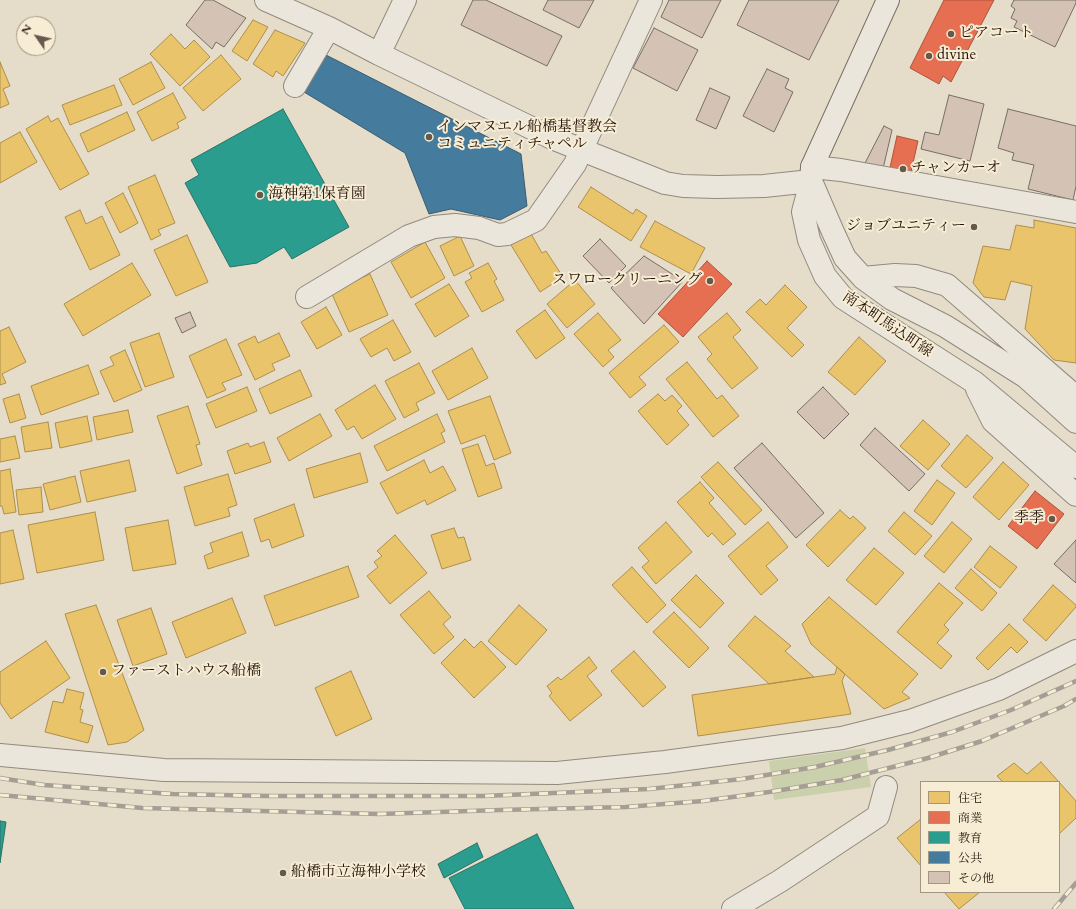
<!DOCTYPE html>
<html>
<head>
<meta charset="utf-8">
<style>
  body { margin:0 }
  #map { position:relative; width:1076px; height:909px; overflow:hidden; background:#e5ddc9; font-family:Cardo,"Noto Serif JP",serif }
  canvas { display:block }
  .legend { position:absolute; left:920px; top:781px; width:140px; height:112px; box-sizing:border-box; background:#f6edd4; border:1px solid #a29582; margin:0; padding:5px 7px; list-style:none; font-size:12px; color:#241108 }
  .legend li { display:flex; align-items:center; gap:8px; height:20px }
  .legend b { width:20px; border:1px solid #a29582 }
  .north { position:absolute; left:16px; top:16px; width:40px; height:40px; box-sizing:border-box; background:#f6edd4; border:1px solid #a29582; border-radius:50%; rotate:304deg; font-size:11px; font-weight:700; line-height:16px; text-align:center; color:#241108 }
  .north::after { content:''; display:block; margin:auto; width:14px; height:18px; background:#68584c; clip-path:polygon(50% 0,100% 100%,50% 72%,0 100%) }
</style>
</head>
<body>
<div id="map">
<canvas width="1076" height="909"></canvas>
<ul class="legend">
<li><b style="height:11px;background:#e9c46a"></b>住宅</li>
<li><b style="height:11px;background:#e76f51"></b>商業</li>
<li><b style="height:11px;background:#2a9d8f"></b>教育</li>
<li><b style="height:11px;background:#457b9d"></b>公共</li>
<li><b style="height:11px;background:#d4c2b5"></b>その他</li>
</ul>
<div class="north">N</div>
</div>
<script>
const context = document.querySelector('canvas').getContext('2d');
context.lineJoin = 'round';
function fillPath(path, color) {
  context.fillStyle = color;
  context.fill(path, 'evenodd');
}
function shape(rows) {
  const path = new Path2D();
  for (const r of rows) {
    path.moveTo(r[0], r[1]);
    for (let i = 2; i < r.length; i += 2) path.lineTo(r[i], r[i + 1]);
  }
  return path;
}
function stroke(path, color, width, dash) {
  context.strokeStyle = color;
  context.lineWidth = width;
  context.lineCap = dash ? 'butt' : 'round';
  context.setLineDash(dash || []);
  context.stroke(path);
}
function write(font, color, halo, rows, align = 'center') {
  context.font = font + ' Cardo,"Noto Serif JP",serif';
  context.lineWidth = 4;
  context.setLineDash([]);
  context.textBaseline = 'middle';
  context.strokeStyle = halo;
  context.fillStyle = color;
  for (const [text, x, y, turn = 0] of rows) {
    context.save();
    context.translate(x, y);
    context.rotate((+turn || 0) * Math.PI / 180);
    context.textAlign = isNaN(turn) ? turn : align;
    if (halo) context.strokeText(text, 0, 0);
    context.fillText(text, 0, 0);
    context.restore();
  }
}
const green = shape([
  [865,748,871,787,774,800,769,761]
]);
const homes = shape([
  [253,20,268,27,247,61,232,51,253,20],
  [275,30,305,43,283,76,276,71,273,77,253,64,275,30],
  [171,34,185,49,194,40,210,57,180,86,150,54,171,34],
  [221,55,241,79,203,111,183,88,221,55],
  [0,62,10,86,3,89,9,104,0,108,0,62],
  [151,62,165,88,133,105,119,79,151,62],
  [114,85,122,105,70,125,62,105,114,85],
  [173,93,186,118,177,123,179,128,152,141,137,112,173,93],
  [127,112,135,130,88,152,80,134,127,112],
  [48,116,51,122,58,118,89,174,60,190,26,129,48,116],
  [20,132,37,162,0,183,0,143,20,132],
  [155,175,175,223,158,230,161,235,151,240,128,187,155,175],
  [591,187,633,214,636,209,647,216,631,241,578,207,591,187],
  [123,193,138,223,120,233,105,203,123,193],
  [80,210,86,224,102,216,120,255,90,270,65,217,80,210],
  [1034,220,1076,228,1076,363,1054,360,1025,329,1032,286,1011,281,1005,300,984,297,973,283,983,246,1010,250,1016,225,1034,228,1034,220],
  [655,221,705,248,691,274,640,247,655,221],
  [530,232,542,253,546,251,563,277,540,292,511,245,530,232],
  [187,235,208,282,176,296,154,250,187,235],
  [460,236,474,266,454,276,440,246,460,236],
  [425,242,445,278,411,298,391,262,425,242],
  [132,263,151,295,83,336,64,304,132,263],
  [488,263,497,279,494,281,504,300,482,312,465,282,472,278,469,273,488,263],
  [370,274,388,315,349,332,331,292,370,274],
  [575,280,595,304,567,328,547,304,575,280],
  [449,284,469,316,435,337,415,304,449,284],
  [785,285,807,307,787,328,804,345,792,357,746,312,760,299,766,305,785,285],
  [326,307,342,335,317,349,301,322,326,307],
  [545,310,565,338,536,359,516,331,545,310],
  [598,313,621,340,608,350,614,357,603,367,574,334,598,313],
  [727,313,741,330,733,337,758,368,732,389,707,359,712,354,698,337,727,313],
  [393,320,411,352,394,361,387,348,371,357,360,339,393,320],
  [664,325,679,342,639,377,646,385,630,398,609,373,664,325],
  [9,327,26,362,2,374,6,383,0,385,0,331,9,327],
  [159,333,174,377,145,387,130,343,159,333],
  [279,333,290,356,272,364,275,370,255,380,238,344,255,336,258,343,279,333],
  [859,337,886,361,855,395,828,372,859,337],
  [226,339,242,375,222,383,226,390,207,398,189,356,226,339],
  [472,348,488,378,448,400,432,371,472,348],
  [125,350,142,390,114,402,100,371,114,365,110,357,125,350],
  [687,362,717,399,722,395,739,416,713,437,666,379,687,362],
  [419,363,435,393,416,403,419,410,404,418,385,381,419,363],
  [88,365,99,394,41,415,31,386,88,365],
  [300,370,312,396,270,414,259,389,300,370],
  [375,385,396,419,362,439,354,426,347,430,335,410,375,385],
  [247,387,257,411,216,428,206,404,247,387],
  [19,394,26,418,10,423,3,399,19,394],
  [658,394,665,401,672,395,682,406,677,411,689,425,667,445,638,411,658,394],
  [490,396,511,453,494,460,485,435,461,444,448,411,490,396],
  [188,406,200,444,196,445,202,465,177,474,157,416,188,406],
  [128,410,133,432,97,440,93,417,128,410],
  [320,414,332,436,289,461,277,438,320,414],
  [437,414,445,431,441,433,445,442,387,471,374,446,437,414],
  [87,416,92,441,60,448,55,423,87,416],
  [923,420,950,444,928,470,900,446,923,420],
  [48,422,52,448,25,452,21,427,48,422],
  [967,435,993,458,966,488,941,466,967,435],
  [15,436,20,458,0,462,0,439,15,436],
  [264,442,271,462,235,474,227,451,248,443,250,447,264,442],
  [478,444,486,466,494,463,502,488,478,497,462,449,478,444],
  [360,453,368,482,314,498,306,469,360,453],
  [129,460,136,491,87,502,80,471,129,460],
  [424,460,430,473,443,466,456,490,427,505,425,500,397,514,380,483,424,460],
  [718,462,762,510,745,525,701,477,718,462],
  [1003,462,1029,485,999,520,973,497,1003,462],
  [10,469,16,512,4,514,2,506,0,506,0,471,10,469],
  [228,474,237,505,228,508,230,516,195,526,184,487,228,474],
  [75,476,81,502,50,510,43,484,75,476],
  [937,480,955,493,932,525,914,511,937,480],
  [700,482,714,498,709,503,736,534,723,545,712,533,708,537,677,502,700,482],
  [41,487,43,512,19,515,16,490,41,487],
  [294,504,304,536,272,548,269,539,261,542,254,519,294,504],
  [840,510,850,519,853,516,866,528,828,567,806,545,840,510],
  [95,512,104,560,37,573,28,525,95,512],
  [904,512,932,536,915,555,888,531,904,512],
  [168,520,176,564,133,571,125,528,168,520],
  [666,522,692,552,656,584,642,567,649,561,638,548,666,522],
  [768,522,788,547,766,566,778,580,761,595,728,556,768,522],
  [952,522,972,539,944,573,924,556,952,522],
  [454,528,458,538,464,537,471,560,442,569,431,535,454,528],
  [13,530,24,579,0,584,0,533,13,530],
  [242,532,249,556,208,569,204,556,213,552,210,543,242,532],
  [395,535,427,573,390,604,367,576,378,567,374,562,382,556,377,551,395,535],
  [990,546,1017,567,1000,588,974,567,990,546],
  [874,548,904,573,876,605,846,580,874,548],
  [348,566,359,597,275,626,264,596,348,566],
  [632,567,666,605,647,623,612,585,632,567],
  [971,569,997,593,982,611,955,588,971,569],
  [696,575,724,603,700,628,671,600,696,575],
  [939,583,963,603,944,625,949,630,937,643,952,656,941,669,897,632,939,583],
  [1053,585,1076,605,1076,607,1046,641,1023,620,1053,585],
  [429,591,451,617,443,624,454,637,434,654,400,615,429,591],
  [829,597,918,674,902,692,910,698,884,709,811,644,802,624,829,597],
  [232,598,246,633,186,658,172,622,232,598],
  [96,605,144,730,127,742,108,745,65,614,96,605],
  [519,605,547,630,516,665,488,641,519,605],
  [151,608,167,654,133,666,117,620,151,608],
  [674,612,709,648,689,668,653,632,674,612],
  [755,616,791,646,785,651,814,677,769,684,728,646,755,616],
  [1009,624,1028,642,1017,653,1011,647,988,670,976,658,1009,624],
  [465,639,474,648,481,641,506,667,474,698,441,663,465,639],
  [46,641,70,678,11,719,0,703,0,672,46,641],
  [634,651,666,687,643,707,611,671,634,651],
  [589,657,597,668,587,676,602,695,570,721,549,696,552,693,547,686,558,677,561,680,589,657],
  [837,667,845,674,842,681,851,714,698,736,692,695,835,674,837,667],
  [351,671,372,719,336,736,315,688,351,671],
  [67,689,84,693,80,709,83,710,80,722,93,726,88,743,45,732,53,701,63,703,67,689],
  [1041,762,1076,801,1076,818,1059,834,1059,782,1003,782,997,776,1014,763,1027,774,1041,762],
  [921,819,921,866,897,838,921,819],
  [944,892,980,892,959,909,944,892]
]);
const shops = shape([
  [944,0,994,0,951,82,943,76,939,84,910,68,944,0],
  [897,136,918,141,910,176,889,172,897,136],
  [707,261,732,284,683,337,658,314,707,261],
  [1035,491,1064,514,1037,549,1008,526,1035,491]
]);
const schools = shape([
  [283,109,349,227,292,259,284,247,257,263,230,267,185,183,199,175,191,160,283,109],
  [0,821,6,822,0,863,0,821],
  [537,834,574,909,465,909,449,878,537,834],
  [477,843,483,857,444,878,438,864,477,843]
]);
const public = shape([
  [324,54,521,154,527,206,500,220,451,209,429,214,405,153,304,92,324,54]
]);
const building = shape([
  [205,0,213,0,246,18,224,47,216,42,212,49,186,25,205,0],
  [473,0,486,0,562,36,547,66,461,25,473,0],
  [548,0,594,0,579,28,543,10,548,0],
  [669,0,721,0,702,38,661,17,669,0],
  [749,0,839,0,809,60,737,25,749,0],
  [1014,0,1076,0,1076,3,1055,47,1014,27,1017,21,1011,18,1015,9,1011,6,1014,0],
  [654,28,698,50,677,91,633,68,654,28],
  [767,69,789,79,785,88,793,92,774,132,743,116,767,69],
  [710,88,730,97,716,129,696,120,710,88],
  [949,95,984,104,970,161,921,149,925,132,939,135,949,95],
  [1008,109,1076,126,1076,186,1073,200,1028,189,1034,165,1012,160,1014,153,998,148,1008,109],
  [884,126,892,130,882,173,863,167,884,126],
  [600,239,626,266,609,283,583,256,600,239],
  [644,256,683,281,644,324,611,288,644,256],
  [190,312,196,326,182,333,175,318,190,312],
  [823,387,849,414,824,439,797,412,823,387],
  [875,428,925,474,909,491,860,445,875,428],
  [762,443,824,513,796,538,734,468,762,443],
  [1076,540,1076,583,1054,564,1076,540]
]);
const street = shape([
  [266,0,329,28,379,54,552,138,665,183,683,186,717,187,764,186,811,181],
  [379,54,405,0],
  [295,86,329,28],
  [812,167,841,170,1076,212],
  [811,181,803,212,809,240,825,276,843,298,974,382,1076,467],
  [811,181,833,232,845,258,863,278,892,299,945,326,1026,377,1076,422],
  [863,278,895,275,916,276,947,285,1076,397],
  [307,297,409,236,434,227,455,225,479,228,498,235,507,234,536,220,575,164,651,0],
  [977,389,993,421,1076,495],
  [0,755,164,770,557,773,665,762,842,738,910,721,999,689,1076,651],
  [733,909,780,881,878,816,886,787]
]);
const secondary = shape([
  [811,181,812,167,888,0]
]);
const rail = shape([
  [0,778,44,785,172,794,269,796,483,796,649,789,742,779,815,767,888,750,952,732,1011,710,1076,681],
  [0,795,142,808,379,814,500,810,626,807,703,801,769,792,842,780,928,758,982,741,1064,706,1076,699],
  [1054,909,1076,883]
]);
const markers = [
  [951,34,4,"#68584c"],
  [929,56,4,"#68584c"],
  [429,137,4,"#68584c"],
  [903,169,4,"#68584c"],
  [260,195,4,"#68584c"],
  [974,227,4,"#68584c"],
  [710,281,4,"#68584c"],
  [1052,519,4,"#68584c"],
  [103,672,4,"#68584c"],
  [283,873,4,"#68584c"]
];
const poiNames = [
  ["ピアコート",959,34],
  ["divine",937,56],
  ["インマヌエル船橋基督教会",437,128],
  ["コミュニティチャペル",437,145],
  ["チャンカーオ",911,169],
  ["海神第1保育園",268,195],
  ["ジョブユニティー",966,227,"right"],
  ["スワロークリーニング",702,281,"right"],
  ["季季",1044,519,"right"],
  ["ファーストハウス船橋",111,672],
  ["船橋市立海神小学校",291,873]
];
const streetNames = [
  ["南本町馬込町線",887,325,34]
];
fillPath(green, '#cbd0ac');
fillPath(homes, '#e9c46a');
stroke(homes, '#ae8e4d', 1);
fillPath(shops, '#e76f51');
stroke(shops, '#ac533b', 1);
fillPath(schools, '#2a9d8f');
stroke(schools, '#287366', 1);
fillPath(public, '#457b9d');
stroke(public, '#3b5b70', 1);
fillPath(building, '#d4c2b5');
stroke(building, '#766e64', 1);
stroke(street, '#918a7e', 24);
stroke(secondary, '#766e64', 24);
stroke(street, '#eae6dc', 22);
stroke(secondary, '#eae6dc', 22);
stroke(rail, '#a49e95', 4.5);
stroke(rail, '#f6edd4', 3, [9]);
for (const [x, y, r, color] of markers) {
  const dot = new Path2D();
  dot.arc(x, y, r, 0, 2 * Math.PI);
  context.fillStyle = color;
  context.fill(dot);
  stroke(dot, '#f6edd4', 1.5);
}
write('15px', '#241108', '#f6edd4', poiNames, 'left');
write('15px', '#241108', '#f6edd4', streetNames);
</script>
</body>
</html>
